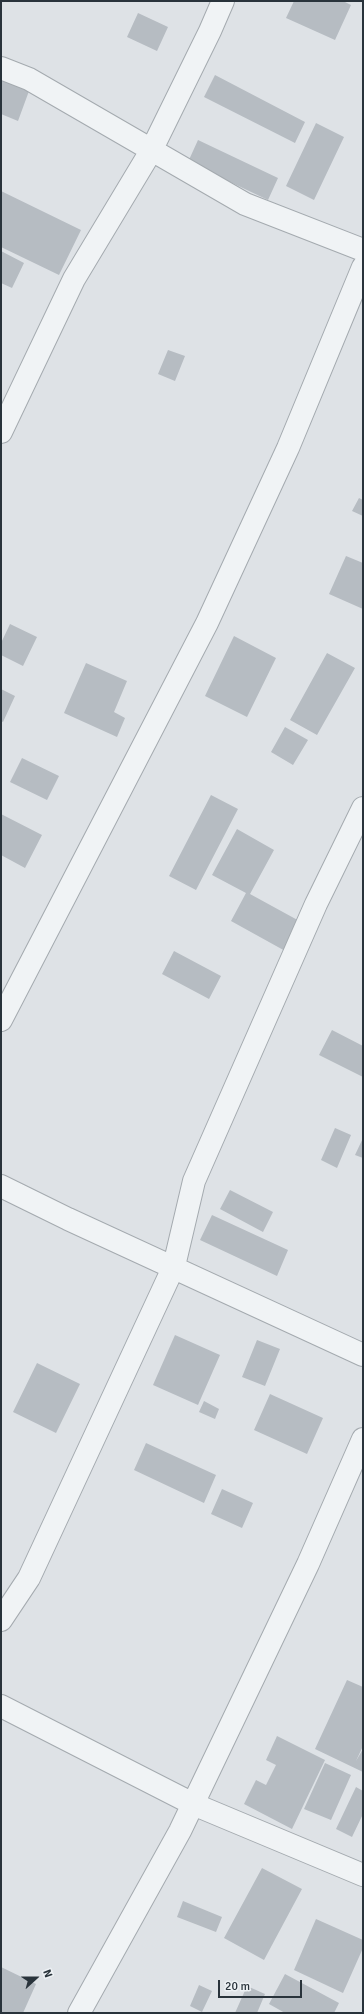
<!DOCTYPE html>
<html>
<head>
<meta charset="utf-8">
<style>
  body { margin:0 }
  #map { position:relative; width:364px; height:2014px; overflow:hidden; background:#dee2e6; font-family:Signika,sans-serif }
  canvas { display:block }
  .frame { position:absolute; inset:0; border:2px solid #29333b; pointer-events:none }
  .north { position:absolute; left:16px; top:1958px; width:40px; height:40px; -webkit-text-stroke:3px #edf1f4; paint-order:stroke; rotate:69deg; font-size:11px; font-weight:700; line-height:16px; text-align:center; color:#29333b }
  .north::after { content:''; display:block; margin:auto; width:14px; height:18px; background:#29333b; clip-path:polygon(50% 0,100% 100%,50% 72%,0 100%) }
  .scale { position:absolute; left:218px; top:1980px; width:84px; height:18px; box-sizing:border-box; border:2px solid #29333b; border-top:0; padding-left:5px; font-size:12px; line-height:14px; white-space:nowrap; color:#29333b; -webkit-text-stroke:3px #edf1f4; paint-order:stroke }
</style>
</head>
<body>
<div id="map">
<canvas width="364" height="2014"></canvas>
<div class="frame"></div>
<div class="north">N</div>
<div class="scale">20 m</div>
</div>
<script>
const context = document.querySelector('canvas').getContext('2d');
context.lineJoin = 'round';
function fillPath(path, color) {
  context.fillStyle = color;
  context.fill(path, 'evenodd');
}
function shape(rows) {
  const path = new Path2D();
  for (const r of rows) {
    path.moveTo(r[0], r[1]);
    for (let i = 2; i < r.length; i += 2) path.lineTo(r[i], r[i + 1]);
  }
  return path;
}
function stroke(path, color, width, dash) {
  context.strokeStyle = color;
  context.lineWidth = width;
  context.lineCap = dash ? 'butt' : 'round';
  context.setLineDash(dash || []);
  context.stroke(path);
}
const building = shape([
  [294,1,343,1,351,5,335,40,286,18],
  [138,13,168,27,157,51,127,37],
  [215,75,305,122,295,143,204,97],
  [1,80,29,91,18,121,1,114],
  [316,123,344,137,314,200,286,186],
  [198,140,278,178,268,200,188,162],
  [1,191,81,230,59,275,1,247],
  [1,251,24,263,12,288,1,283],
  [168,350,185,356,175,381,158,374],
  [359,498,363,500,363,516,352,511],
  [346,556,363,563,363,609,329,594],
  [10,624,37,637,23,666,1,655,1,643],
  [234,636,276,658,247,717,205,696],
  [327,653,355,668,317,735,290,720],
  [86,663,127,681,114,712,125,718,117,737,64,713],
  [1,689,15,696,3,722,1,721],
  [285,727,308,740,293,765,271,752],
  [22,758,59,776,47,800,10,782],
  [211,795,238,809,196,890,169,876],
  [1,814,42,835,25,868,1,855],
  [237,829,274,850,250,894,303,923,287,952,231,921,246,893,212,875],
  [174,951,221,976,209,999,162,974],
  [332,1030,363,1046,363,1077,319,1055],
  [335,1128,351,1135,337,1168,321,1160],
  [363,1138,363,1158,355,1155],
  [230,1190,273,1212,263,1232,220,1209],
  [212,1215,288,1250,277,1276,200,1240],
  [175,1335,220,1355,198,1405,153,1385],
  [257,1340,280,1349,265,1386,242,1377],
  [37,1363,80,1384,56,1433,13,1412],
  [270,1394,323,1418,307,1454,254,1430],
  [204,1401,219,1409,215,1419,199,1412],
  [146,1443,216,1475,204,1503,134,1470],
  [222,1489,253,1503,242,1528,211,1514],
  [347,1680,363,1687,363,1746,356,1761,363,1749,363,1772,315,1749],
  [277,1736,325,1760,292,1829,244,1804,256,1780,266,1785,276,1765,266,1760],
  [325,1763,351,1775,331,1820,304,1809],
  [356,1787,363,1791,363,1814,352,1837,336,1829],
  [262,1868,302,1889,264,1960,224,1938],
  [183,1901,222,1917,216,1932,177,1917],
  [316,1919,363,1940,363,1948,343,1993,294,1970],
  [1,1967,36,1984,23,2013,1,2013],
  [285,1974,339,2003,334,2013,285,2013,269,2004],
  [199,1985,212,1991,202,2012,190,2006],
  [247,1986,265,1994,257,2013,235,2013]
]);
const minor = shape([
  [1,68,29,79,245,204,363,250],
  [1,432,74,279,151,151,210,31,223,1],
  [1,1020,207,623,288,448,363,267],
  [1,1186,68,1219,363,1355],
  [1,1620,29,1578,174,1266,194,1181,316,904,363,808],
  [1,1706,193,1804,363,1875],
  [79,2013,180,1831,308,1564,363,1439]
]);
fillPath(building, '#b6bcc2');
stroke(minor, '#a4aaaf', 24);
stroke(minor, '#f0f3f5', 22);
</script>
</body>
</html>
